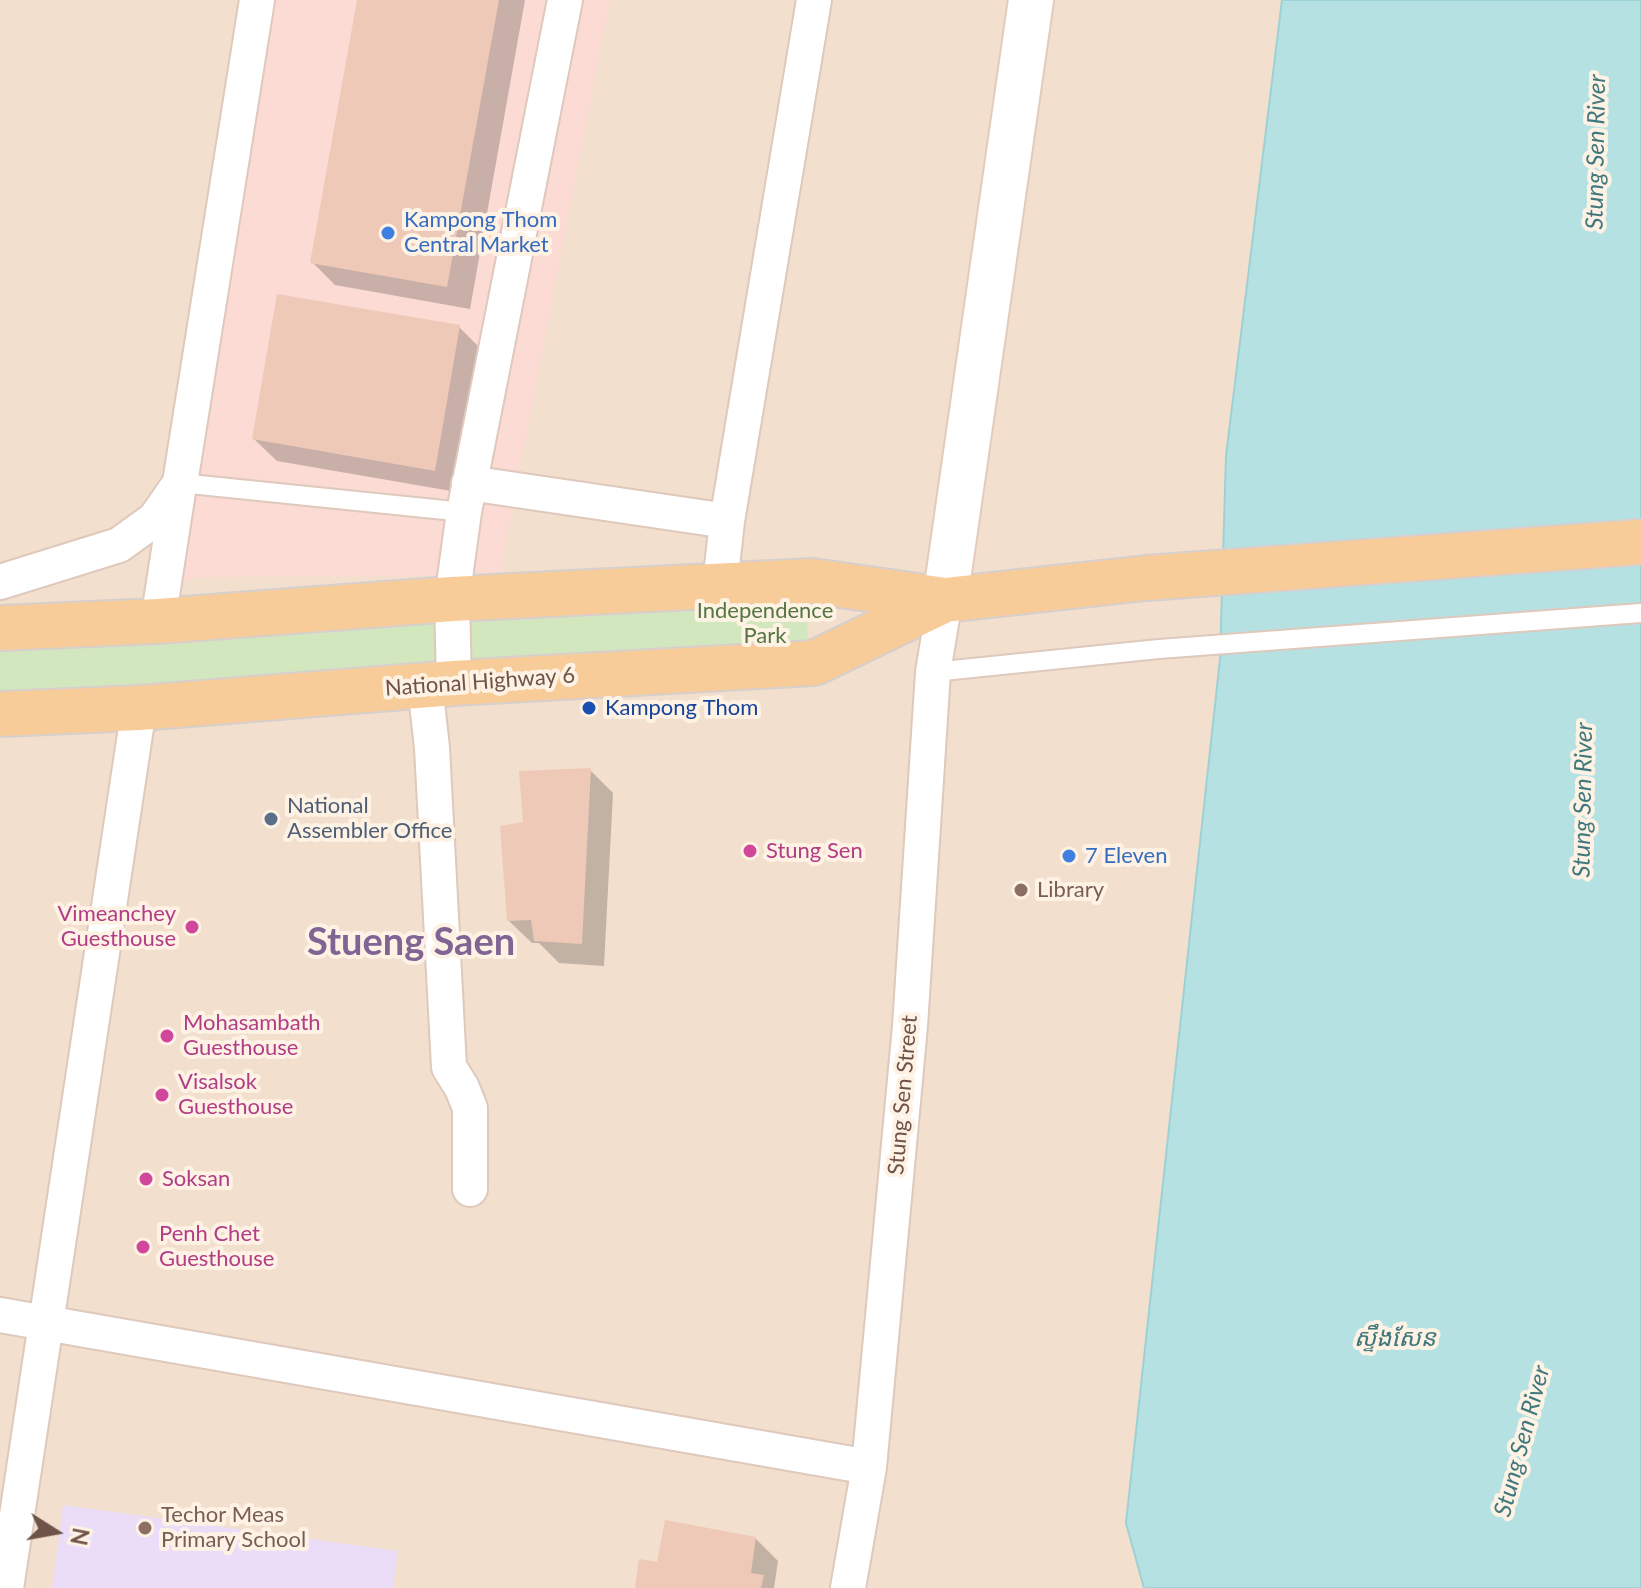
<!DOCTYPE html>
<html>
<head>
<meta charset="utf-8">
<style>
  body { margin:0 }
  #map { position:relative; width:1641px; height:1588px; overflow:hidden; background:#fbeedf; font-family:Lato,sans-serif }
  canvas { display:block }
  .north { position:absolute; left:16px; top:1492px; width:80px; height:80px; -webkit-text-stroke:6px #fef2e5; paint-order:stroke; rotate:101deg; font-size:22px; font-weight:700; line-height:32px; text-align:center; color:#705348 }
  .north::after { content:''; display:block; margin:auto; width:28px; height:36px; background:#705348; clip-path:polygon(50% 0,100% 100%,50% 72%,0 100%) }
</style>
</head>
<body>
<div id="map">
<canvas width="1641" height="1588"></canvas>
<div class="north">N</div>
</div>
<script>
const context = document.querySelector('canvas').getContext('2d');
context.lineJoin = 'round';
function fillPath(path, color) {
  context.fillStyle = color;
  context.fill(path, 'evenodd');
}
function shape(rows) {
  const path = new Path2D();
  for (const r of rows) {
    path.moveTo(r[0], r[1]);
    for (let i = 2; i < r.length; i += 2) path.lineTo(r[i], r[i + 1]);
  }
  return path;
}
function stroke(path, color, width, dash) {
  context.strokeStyle = color;
  context.lineWidth = width;
  context.lineCap = dash ? 'butt' : 'round';
  context.setLineDash(dash || []);
  context.stroke(path);
}
function write(font, color, halo, rows, align = 'center') {
  context.font = font + ' Lato,"Noto Sans Khmer",sans-serif';
  context.lineWidth = 8;
  context.setLineDash([]);
  context.textBaseline = 'middle';
  context.strokeStyle = halo;
  context.fillStyle = color;
  for (const [text, x, y, turn = 0] of rows) {
    context.save();
    context.translate(x, y);
    context.rotate((+turn || 0) * Math.PI / 180);
    context.textAlign = isNaN(turn) ? turn : align;
    if (halo) context.strokeText(text, 0, 0);
    context.fillText(text, 0, 0);
    context.restore();
  }
}
const residential = shape([
  [0,0,1641,0,1641,1588,0,1588]
]);
const commercial = shape([
  [243,0,610,0,500,572,452,576,204,577,183,581,178,467]
]);
const education = shape([
  [63,1505,398,1551,393,1588,52,1588]
]);
const green = shape([
  [807,587,808,654,0,707,0,642]
]);
const water = shape([
  [1282,0,1641,0,1641,1588,1144,1588,1126,1523,1220,659,1226,456,1282,0]
]);
const shadow = shape([
  [359,0,525,0,470,309,335,285,312,262],
  [459,327,482,350,457,492,277,461,254,439],
  [590,770,613,793,604,966,559,963,539,943,532,943,509,921,525,823],
  [755,1538,778,1561,774,1588,637,1588,659,1565]
]);
const building = shape([
  [357,0,499,0,447,287,310,263],
  [277,294,460,325,435,471,252,439],
  [591,768,582,944,534,941,531,920,507,921,500,826,523,822,519,771],
  [665,1520,756,1537,751,1573,764,1575,761,1588,635,1588,639,1559,657,1562]
]);
const lane = shape([
  [180,483,464,512],
  [933,672,1159,649,1641,613]
]);
const street = shape([
  [469,483,727,521],
  [0,582,119,545,155,519,180,483,257,0],
  [720,585,727,521,814,0],
  [158,621,178,492],
  [454,683,452,599,464,512,565,0],
  [425,685,432,748,449,1067,462,1088,470,1108,470,1189],
  [0,1315,869,1467],
  [6,1588,139,708],
  [848,1588,869,1467,910,1026,933,672,945,600]
]);
const secondary = shape([
  [945,600,1031,0]
]);
const primary = shape([
  [0,628,158,621,452,599,812,581,945,600,1146,578,1641,542],
  [0,714,139,708,454,683,814,663,945,600]
]);
const markers = [
  [388,233,8,"#3f7fe0"],
  [589,708,8,"#1a4fb4"],
  [271,819,8,"#5c6f8a"],
  [750,851,8,"#d1479c"],
  [1069,856,8,"#3f7fe0"],
  [1021,890,8,"#8d6e63"],
  [192,927,8,"#d1479c"],
  [167,1036,8,"#d1479c"],
  [162,1095,8,"#d1479c"],
  [146,1179,8,"#d1479c"],
  [143,1247,8,"#d1479c"],
  [145,1528,8,"#8d6e63"]
];
const shopNames = [
  ["Kampong Thom",404,220],
  ["Central Market",404,245],
  ["7 Eleven",1085,856]
];
const parkNames = [
  ["Independence",765,611],
  ["Park",765,636]
];
const streetNames = [
  ["National Highway 6",480,682,-4],
  ["Stung Sen Street",903,1095,-85]
];
const transitNames = [
  ["Kampong Thom",605,708]
];
const serviceNames = [
  ["National",287,806],
  ["Assembler Office",287,831]
];
const hotelNames = [
  ["Stung Sen",766,851],
  ["Vimeanchey",176,914,"right"],
  ["Guesthouse",176,939,"right"],
  ["Mohasambath",183,1023],
  ["Guesthouse",183,1048],
  ["Visalsok",178,1082],
  ["Guesthouse",178,1107],
  ["Soksan",162,1179],
  ["Penh Chet",159,1234],
  ["Guesthouse",159,1259]
];
const educationNames = [
  ["Library",1037,890],
  ["Techor Meas",161,1515],
  ["Primary School",161,1540]
];
const waterNames = [
  ["Stung Sen River",1596,152,-89],
  ["Stung Sen River",1583,800,-89],
  ["ស្ទឹងសែន",1395,1338],
  ["Stung Sen River",1522,1441,-75]
];
const townNames = [
  ["Stueng Saen",411,943]
];
fillPath(residential, '#f2dfce');
fillPath(commercial, '#fbdbd3');
fillPath(education, '#ebddf7');
fillPath(green, '#d3e7bf');
fillPath(water, '#b5e1e3');
stroke(water, '#9cd1d5', 2);
fillPath(shadow, '#0003');
fillPath(building, '#efc9b8');
stroke(lane, '#dec9bc', 22);
stroke(street, '#dec9bc', 38);
stroke(secondary, '#e5cbbc', 48);
stroke(primary, '#d7cfcc', 48);
stroke(lane, '#fff', 18);
stroke(street, '#fff', 34);
stroke(secondary, '#fff', 44);
stroke(primary, '#f8cc99', 44);
for (const [x, y, r, color] of markers) {
  const dot = new Path2D();
  dot.arc(x, y, r, 0, 2 * Math.PI);
  context.fillStyle = color;
  context.fill(dot);
  stroke(dot, '#fef2e5', 3);
}
write('22px', '#366cbe', '#fef2e5', shopNames, 'left');
write('22px', '#557641', '#fef2e5', parkNames);
write('22px', '#705348', '#fef2e5', streetNames);
write('22px', '#164399', '#fef2e5', transitNames, 'left');
write('22px', '#4e5e75', '#fef2e5', serviceNames, 'left');
write('22px', '#b23c85', '#fef2e5', hotelNames, 'left');
write('22px', '#785e54', '#fef2e5', educationNames, 'left');
write('italic 24px', '#40787d', '#fef2e5', waterNames);
write('bold 38px', '#7f6494', '#fef2e5', townNames);
</script>
</body>
</html>
